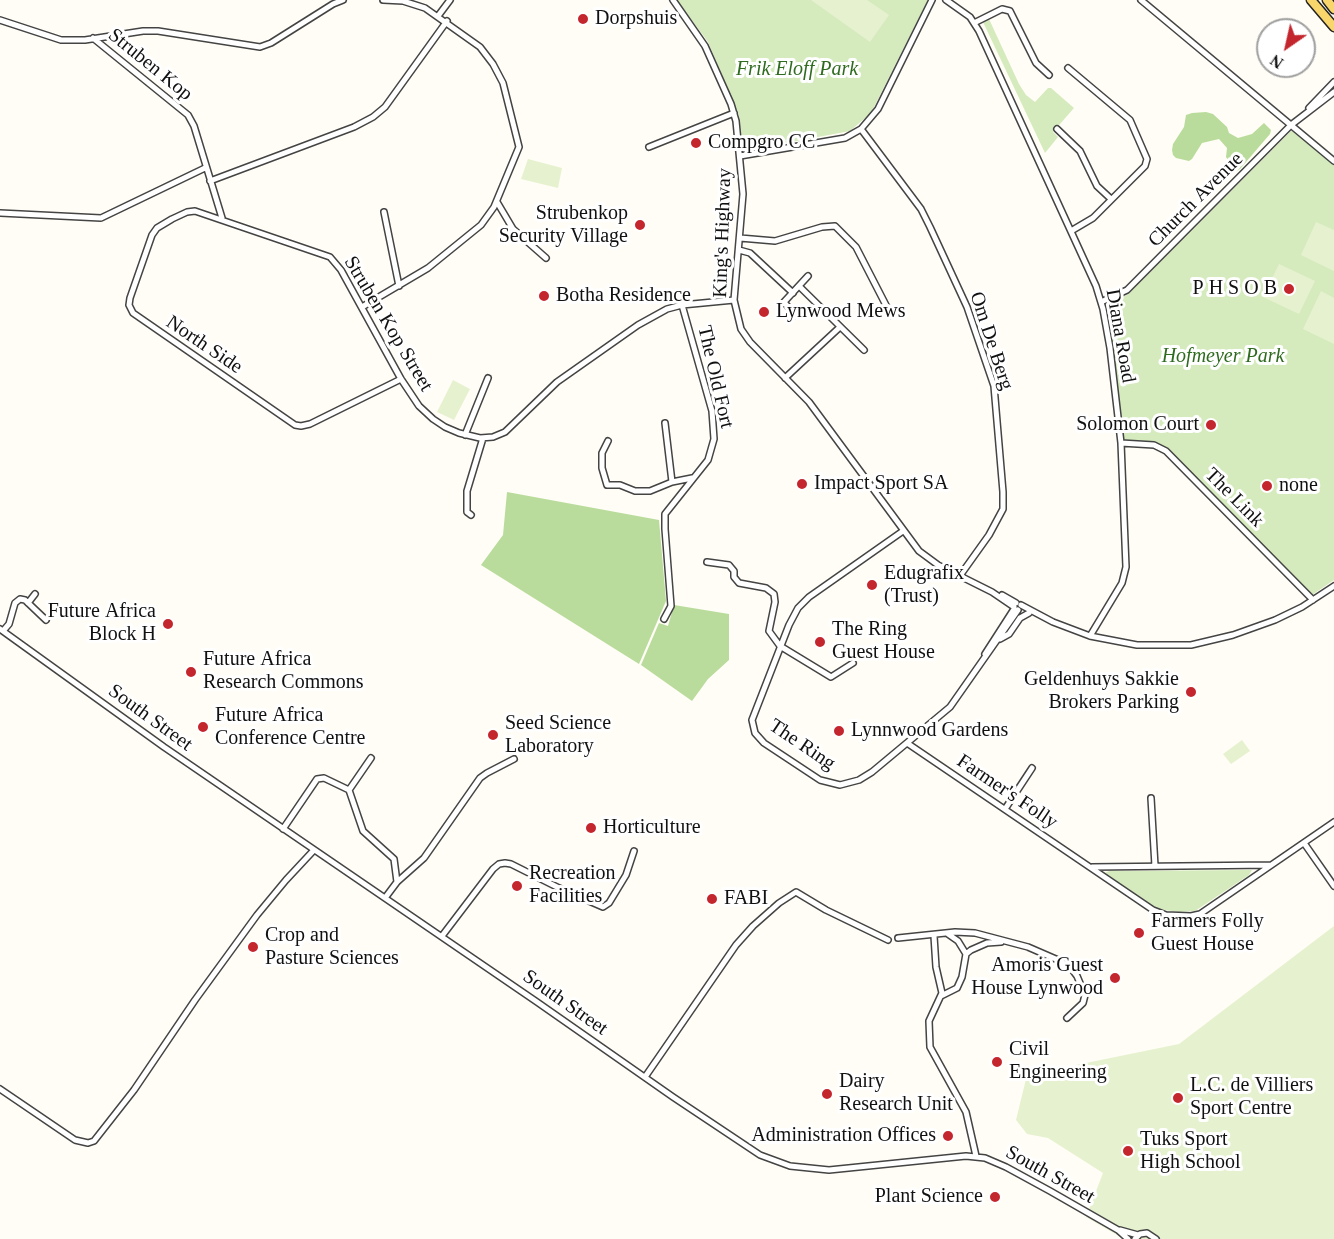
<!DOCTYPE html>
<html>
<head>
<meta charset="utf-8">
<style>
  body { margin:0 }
  #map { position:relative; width:1334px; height:1239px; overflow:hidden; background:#fffdf5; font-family:Georgia,serif }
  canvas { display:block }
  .north { position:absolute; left:1256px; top:18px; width:60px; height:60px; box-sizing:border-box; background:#fff; border:2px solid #a0a0a0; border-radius:50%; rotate:214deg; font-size:16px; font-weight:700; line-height:24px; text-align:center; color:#111 }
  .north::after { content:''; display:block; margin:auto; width:21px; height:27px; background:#c4262e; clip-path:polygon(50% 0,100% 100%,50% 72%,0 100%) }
</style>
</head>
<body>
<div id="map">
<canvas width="1334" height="1239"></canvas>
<div class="north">N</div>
</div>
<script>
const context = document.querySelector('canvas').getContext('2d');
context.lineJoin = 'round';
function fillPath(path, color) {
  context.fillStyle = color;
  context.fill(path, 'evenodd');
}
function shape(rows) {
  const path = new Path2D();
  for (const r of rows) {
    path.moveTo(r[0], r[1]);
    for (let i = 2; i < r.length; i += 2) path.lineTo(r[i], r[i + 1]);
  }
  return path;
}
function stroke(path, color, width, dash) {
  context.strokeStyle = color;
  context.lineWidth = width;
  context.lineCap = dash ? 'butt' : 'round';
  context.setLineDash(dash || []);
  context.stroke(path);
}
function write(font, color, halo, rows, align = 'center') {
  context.font = font + ' Georgia,serif';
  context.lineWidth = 6;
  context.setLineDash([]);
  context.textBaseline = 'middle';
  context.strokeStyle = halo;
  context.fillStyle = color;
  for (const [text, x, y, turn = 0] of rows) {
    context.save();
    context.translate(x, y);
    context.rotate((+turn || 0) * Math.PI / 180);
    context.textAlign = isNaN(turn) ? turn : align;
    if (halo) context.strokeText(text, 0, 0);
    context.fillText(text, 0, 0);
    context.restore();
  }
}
const green = shape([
  [677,0,928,0,871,113,850,131,743,151,739,115,708,42],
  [989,19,1019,84,1026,95,1035,102,1048,88,1051,88,1074,108,1053,132,1058,137,1045,153,983,22],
  [1292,130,1334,162,1334,580,1312,595,1158,446,1121,443,1101,302,1127,295],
  [1252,870,1249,875,1195,911,1179,912,1158,909,1105,873,1109,871]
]);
const forest = shape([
  [1206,112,1213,114,1227,127,1229,133,1238,138,1252,134,1264,123,1271,130,1270,134,1240,169,1233,173,1230,171,1228,160,1226,157,1227,148,1219,139,1202,143,1192,159,1189,161,1176,158,1173,155,1172,150,1173,144,1184,127,1186,115,1192,113],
  [507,492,659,520,666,601,639,664,481,565,503,535],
  [674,605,729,614,729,660,708,679,692,701,641,665,659,623,668,626]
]);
const pitch = shape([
  [811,0,867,0,889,15,870,42],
  [528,159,562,168,558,188,521,179],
  [1316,222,1334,230,1334,271,1301,255],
  [1279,264,1315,281,1299,314,1263,297],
  [1321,291,1334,298,1334,344,1303,329],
  [453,380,470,389,454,420,437,412],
  [1242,740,1250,751,1231,764,1223,754],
  [1334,926,1334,1239,1124,1239,1086,1217,1103,1173,1048,1138,1027,1134,1016,1120,1027,1075,1179,1044]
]);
const street = shape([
  [673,0,705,46,731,104,736,121,743,194,734,300,741,329,750,342,809,402,919,551,938,565,992,592,1014,607],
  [946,0,970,17,979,31,1096,286,1103,309,1110,348,1121,443,1126,567,1122,583,1090,636],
  [1141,0,1334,161],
  [438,16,450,0],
  [0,20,61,40,85,40,143,31,158,31,260,47,271,43,333,4,343,0],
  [974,23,1002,9,1010,11,1036,63,1049,75],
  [93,38,188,115,194,126,222,218],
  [1068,68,1130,120,1147,159,1145,166,1093,218,1071,231],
  [1309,108,1334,82],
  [861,129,921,209,930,227,967,307,994,386,1003,492,1003,509,989,535,959,577],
  [1057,129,1080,151,1097,186,1111,199],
  [649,147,734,113],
  [740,156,845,138,861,129,878,109,932,0],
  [210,181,354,127,373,117,385,107,447,21],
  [497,202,513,229,546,258],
  [384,212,399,286],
  [0,213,101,218,205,168],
  [740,238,775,241,822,227,835,226,856,247,891,315],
  [739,250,750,253,793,293],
  [799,286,864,350],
  [1101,302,1127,290,1291,125,1334,92],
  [362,307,428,268,481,225,494,207,519,147,503,83,493,64,480,47,425,8,403,1,383,0],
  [795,315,784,302,808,276],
  [785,378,840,327],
  [401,379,310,424,301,426,295,425,133,313,129,305,130,298,152,235,157,228,172,219,187,212,195,211,330,257,341,270,401,379,419,406,433,419,445,427,459,433,480,438,493,437,505,432,557,382,638,325,667,309,682,305,734,300],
  [665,423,672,482],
  [465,435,488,378],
  [608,441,602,453,602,468,607,485,620,485,635,491,650,491,672,482,692,478],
  [1121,443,1154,445,1166,451,1313,600],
  [471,515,467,512,467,491,483,438],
  [903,531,809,597,798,608,789,625,752,720,755,733,764,743,820,780,840,785,859,780,872,772,950,707,1018,610],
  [707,562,729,565,734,571,734,577,739,583,766,588,774,594,775,602,769,631,780,646,831,677,853,663],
  [1002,595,1016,603],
  [28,603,35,594],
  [1021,605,1053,622,1090,636,1137,645,1191,645,1233,635,1275,620,1302,607,1334,586],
  [664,619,671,606,665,529,665,514,708,460,714,439,712,411,682,305],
  [0,629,164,747,537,1002,673,1097,760,1155,790,1166,829,1170,966,1156,985,1158,1006,1167,1050,1191,1118,1230,1128,1239],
  [3,631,9,624,15,603,20,599,25,600,46,620],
  [1000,639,1009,634,1020,618,1029,613],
  [985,654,1014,609],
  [907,743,1153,910,1166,915,1191,916,1200,914,1334,822],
  [349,790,363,831,394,859,397,882],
  [1151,798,1155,866],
  [1005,809,1032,768],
  [283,829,317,779,324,778,349,790,371,758],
  [1304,843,1334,886],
  [1092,867,1271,865],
  [385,898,397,882,424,858,480,778,487,773,514,759],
  [948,934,958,941,966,954],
  [442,936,493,869,499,864,505,863,511,864,559,888,603,907,609,903,626,875,634,851],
  [934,936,936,967,942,993,929,1021,930,1047,966,1112,976,1156],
  [898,938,955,932,975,933,1028,947,1058,960,1071,968,1077,976,1085,995,1083,1003,1067,1018],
  [941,996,957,988,962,977,966,954,971,950,987,943,1001,942],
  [645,1077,736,945,753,926,779,903,796,892,826,910,888,940],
  [0,1089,75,1140,88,1143,94,1141,134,1090,195,1000,257,915,286,880,314,850],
  [1120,1230,1138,1235],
  [1135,1239,1140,1234,1147,1233,1156,1239]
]);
const primary = shape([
  [1311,0,1334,27],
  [1327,0,1334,9]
]);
const markers = [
  [583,19,6,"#c4262e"],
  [696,143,6,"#c4262e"],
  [640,225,6,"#c4262e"],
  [1289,289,6,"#c4262e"],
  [544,296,6,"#c4262e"],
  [764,312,6,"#c4262e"],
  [1211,425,6,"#c4262e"],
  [802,484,6,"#c4262e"],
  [1267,486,6,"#c4262e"],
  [872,585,6,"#c4262e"],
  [168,624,6,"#c4262e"],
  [820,642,6,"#c4262e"],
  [191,672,6,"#c4262e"],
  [1191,692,6,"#c4262e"],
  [203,727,6,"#c4262e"],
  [839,731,6,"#c4262e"],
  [493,735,6,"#c4262e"],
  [591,828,6,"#c4262e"],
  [517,886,6,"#c4262e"],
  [712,899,6,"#c4262e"],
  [1139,933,6,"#c4262e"],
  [253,947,6,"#c4262e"],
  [1115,978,6,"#c4262e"],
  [997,1062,6,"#c4262e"],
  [827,1094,6,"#c4262e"],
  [1178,1098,6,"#c4262e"],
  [948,1136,6,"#c4262e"],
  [1128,1151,6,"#c4262e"],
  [995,1197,6,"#c4262e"]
];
const poiNames = [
  ["Dorpshuis",595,19],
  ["Compgro CC",708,143],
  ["Strubenkop",628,214,"right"],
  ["Security Village",628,237,"right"],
  ["P H S O B",1277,289,"right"],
  ["Botha Residence",556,296],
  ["Lynwood Mews",776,312],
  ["Solomon Court",1199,425,"right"],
  ["Impact Sport SA",814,484],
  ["none",1279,486],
  ["Edugrafix",884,574],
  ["(Trust)",884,597],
  ["Future Africa",156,612,"right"],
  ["Block H",156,635,"right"],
  ["The Ring",832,630],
  ["Guest House",832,653],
  ["Future Africa",203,660],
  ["Research Commons",203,683],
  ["Geldenhuys Sakkie",1179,680,"right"],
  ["Brokers Parking",1179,703,"right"],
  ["Future Africa",215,716],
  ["Conference Centre",215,739],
  ["Seed Science",505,724],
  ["Laboratory",505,747],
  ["Lynnwood Gardens",851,731],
  ["Horticulture",603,828],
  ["Recreation",529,874],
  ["Facilities",529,897],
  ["FABI",724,899],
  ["Farmers Folly",1151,922],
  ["Guest House",1151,945],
  ["Crop and",265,936],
  ["Pasture Sciences",265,959],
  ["Amoris Guest",1103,966,"right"],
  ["House Lynwood",1103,989,"right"],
  ["Civil",1009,1050],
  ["Engineering",1009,1073],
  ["Dairy",839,1082],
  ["Research Unit",839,1105],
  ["L.C. de Villiers",1190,1086],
  ["Sport Centre",1190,1109],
  ["Administration Offices",936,1136,"right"],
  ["Tuks Sport",1140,1140],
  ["High School",1140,1163],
  ["Plant Science",983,1197,"right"]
];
const streetNames = [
  ["Struben Kop",150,65,39],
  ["Church Avenue",1196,200,-45],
  ["King's Highway",723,233,-88],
  ["Struben Kop Street",388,324,59],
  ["Diana Road",1120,336,80],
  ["Om De Berg",991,341,72],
  ["North Side",204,345,34],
  ["The Old Fort",715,377,77],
  ["The Link",1234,498,45],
  ["South Street",150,718,36],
  ["The Ring",802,745,34],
  ["Farmer's Folly",1007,792,34],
  ["South Street",565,1003,35],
  ["South Street",1050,1175,29]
];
const parkNames = [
  ["Frik Eloff Park",797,70],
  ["Hofmeyer Park",1223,357]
];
fillPath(green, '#d5ebbd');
fillPath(forest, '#b9dc9c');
fillPath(pitch, '#e6f2cf');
stroke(street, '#444', 8);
stroke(primary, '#222', 11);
stroke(street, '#fff', 5);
stroke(primary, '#f9d66b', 8);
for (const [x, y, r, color] of markers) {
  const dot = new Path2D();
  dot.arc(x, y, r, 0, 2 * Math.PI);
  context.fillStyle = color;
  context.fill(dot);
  stroke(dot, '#fff', 2);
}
write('20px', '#111', '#fff', poiNames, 'left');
write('20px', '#111', '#fff', streetNames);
write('italic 20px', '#2f6b1f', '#fff', parkNames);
</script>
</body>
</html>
